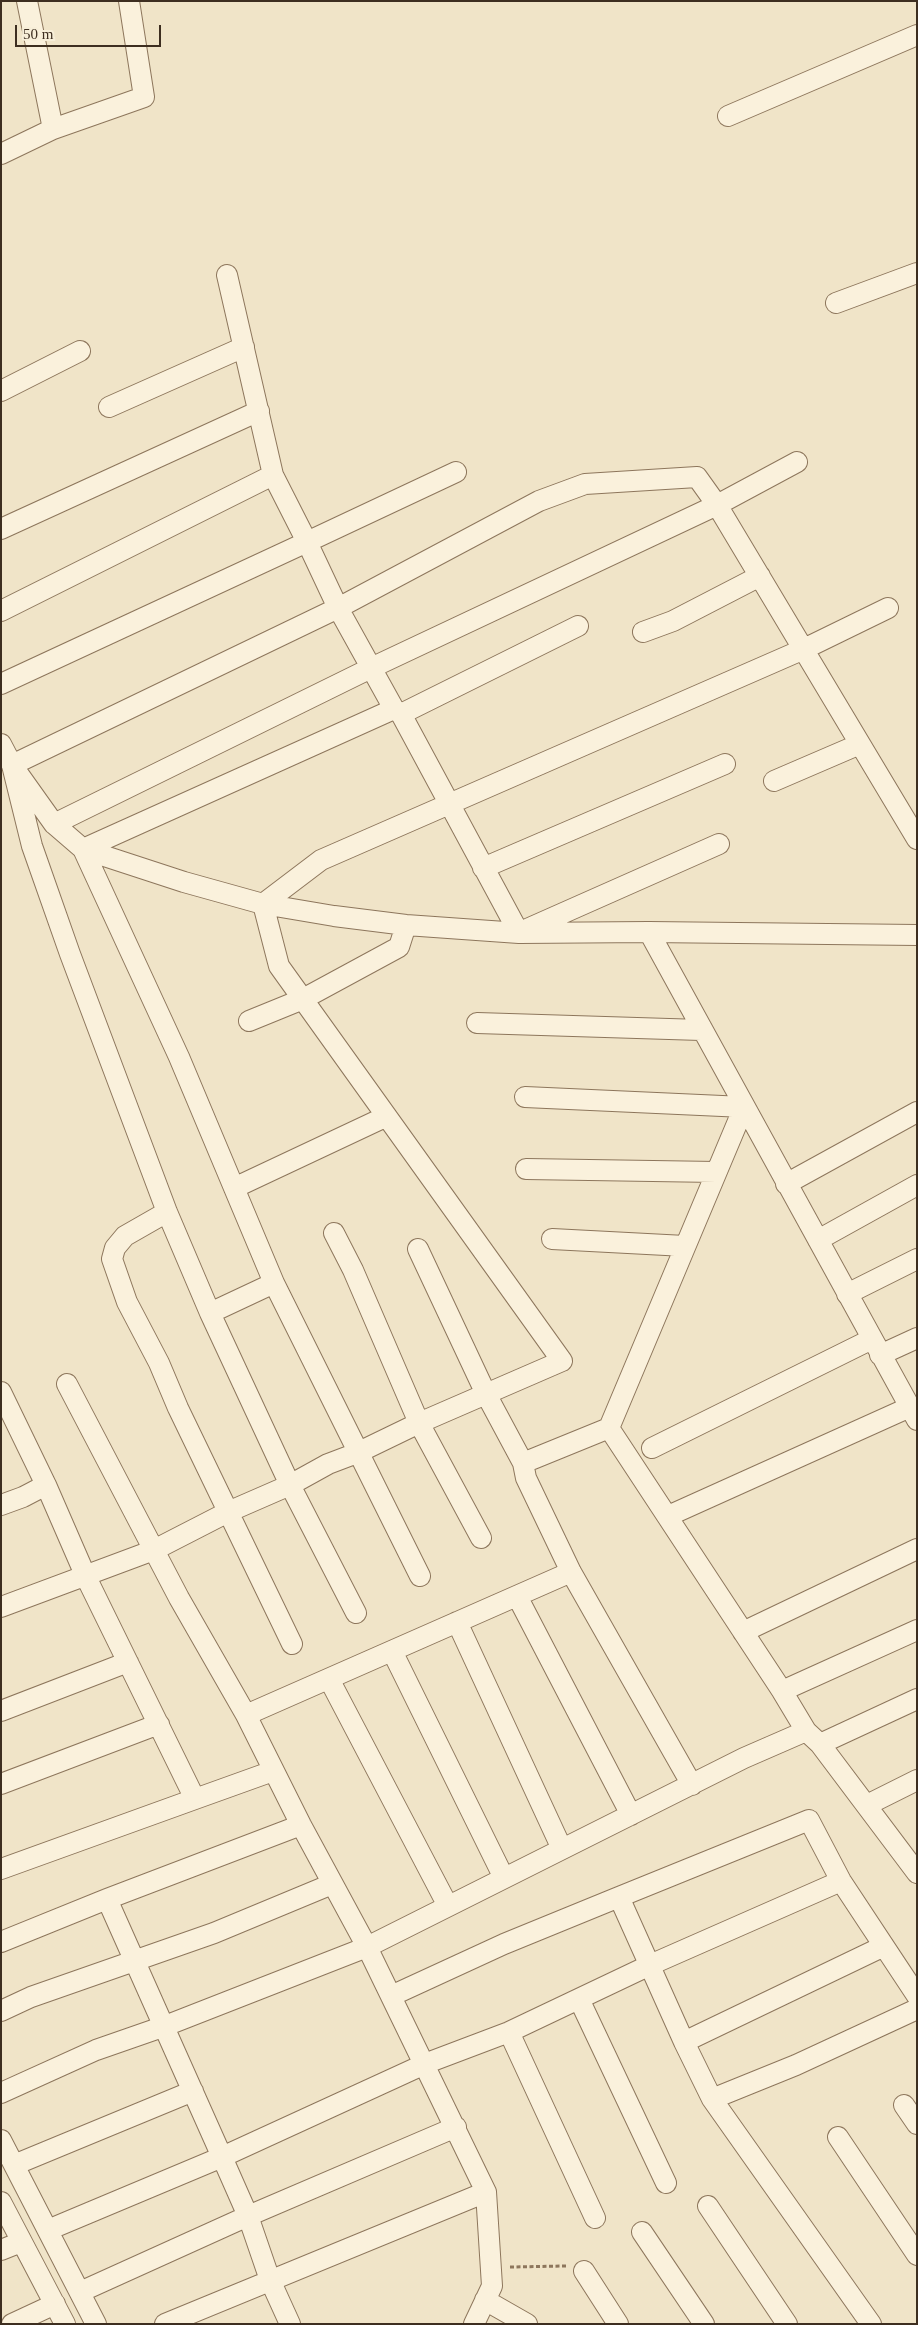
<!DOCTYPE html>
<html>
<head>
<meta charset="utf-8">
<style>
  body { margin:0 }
  #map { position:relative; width:918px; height:2325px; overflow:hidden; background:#f0e4c8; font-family:Georgia,serif }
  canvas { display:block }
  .frame { position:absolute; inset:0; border:2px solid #3d2e20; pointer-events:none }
  .scale { position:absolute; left:15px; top:25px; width:146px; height:22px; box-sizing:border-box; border:2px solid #3d2e20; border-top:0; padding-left:6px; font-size:15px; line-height:18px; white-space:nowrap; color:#3d2e20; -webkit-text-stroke:4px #f7eed8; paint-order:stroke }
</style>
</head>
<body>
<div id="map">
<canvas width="918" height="2325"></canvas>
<div class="frame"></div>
<div class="scale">50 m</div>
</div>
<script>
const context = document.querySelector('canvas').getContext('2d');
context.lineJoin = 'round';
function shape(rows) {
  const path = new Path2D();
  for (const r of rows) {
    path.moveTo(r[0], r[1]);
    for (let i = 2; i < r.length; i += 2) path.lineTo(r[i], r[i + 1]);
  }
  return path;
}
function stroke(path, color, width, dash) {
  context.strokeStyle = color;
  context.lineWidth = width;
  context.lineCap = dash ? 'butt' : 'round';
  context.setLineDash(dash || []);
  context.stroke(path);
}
const path = shape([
  [510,2267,566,2266]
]);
const minor = shape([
  [27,1,53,129],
  [728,116,917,35],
  [1,154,53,129,144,97,129,1],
  [836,303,917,273],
  [1,391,80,351],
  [109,407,244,347],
  [456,472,307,542,338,608,394,709,401,714,519,933],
  [1,529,259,411],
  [1,611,273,475],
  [643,632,673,621,760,576],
  [1,684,307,542,273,475,227,275],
  [401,714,578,626],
  [1,744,12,765,54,824,83,849,184,882,263,904,279,966,562,1361,419,1423,357,1453,328,1464,290,1485,210,1313,167,1212,70,954,32,846,12,765],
  [12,765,338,608,539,501,585,484,697,477,717,505,797,462],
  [774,781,860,744],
  [54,824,371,668,717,505,917,839],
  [483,868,725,764],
  [525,930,719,844],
  [649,932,519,933,406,925,334,916,263,904,321,860,804,649,888,608],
  [917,935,649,932,917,1420],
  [249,1021,303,999,399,947,406,925],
  [477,1023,701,1030],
  [526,1169,716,1172],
  [786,1184,917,1112],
  [234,1188,385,1117],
  [167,1212,125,1236,115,1248,112,1259,127,1302,159,1363,178,1408,292,1644],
  [334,1233,353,1270,419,1423,481,1538],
  [552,1239,685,1246],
  [818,1240,917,1185],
  [418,1249,486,1394,523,1463,526,1478,571,1572,692,1785],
  [274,1283,420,1576],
  [847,1294,917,1259],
  [210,1313,274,1283,179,1057,83,849,394,709],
  [880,1355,917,1338],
  [67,1384,179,1598,246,1715,301,1825,367,1947,486,2192,492,2286,474,2324],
  [1,1392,46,1485,86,1577,195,1799,273,1771],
  [609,1428,782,1691,806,1731],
  [652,1448,872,1339],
  [523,1463,609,1428,744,1107,525,1097],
  [1,1505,23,1497,46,1485],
  [668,1516,910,1407,917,1409],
  [517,1596,631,1815],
  [1,1607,154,1550,228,1512,290,1485,356,1613],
  [457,1622,562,1849],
  [743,1632,917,1549],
  [392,1651,504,1878],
  [329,1679,448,1906],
  [782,1691,917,1630],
  [1,1711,128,1662],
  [246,1715,571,1572],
  [820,1744,917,1699],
  [1,1784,159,1724],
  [867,1805,917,1780],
  [1,1869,195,1799],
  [619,1897,809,1820,841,1881,917,1996],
  [107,1899,222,2157,248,2216,270,2280,290,2324],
  [1,1942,107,1899,301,1825],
  [391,1996,504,1944,619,1897,684,2042,712,2099,871,2324],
  [579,1999,666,2183],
  [1,2011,31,1997,214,1933,332,1884],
  [509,2032,595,2218],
  [684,2042,884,1946],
  [1,2093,96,2050,165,2026,367,1947,744,1758,806,1731,820,1744,917,1873],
  [712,2099,796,2065,917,2009],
  [904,2105,917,2124],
  [838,2137,917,2255],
  [1,2140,96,2324],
  [14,2165,193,2091],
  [1,2202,65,2324],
  [708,2206,787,2324],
  [48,2230,222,2157,427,2063,509,2032,650,1965,841,1881],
  [642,2232,704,2324],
  [1,2250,21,2242],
  [584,2271,618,2324],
  [80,2292,248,2216,456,2127],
  [485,2300,527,2324],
  [12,2324,55,2304],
  [165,2324,486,2192]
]);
stroke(minor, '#8d765c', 22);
stroke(path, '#8d765c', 3, [4, 2.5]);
stroke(minor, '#faf1dc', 20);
</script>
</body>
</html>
